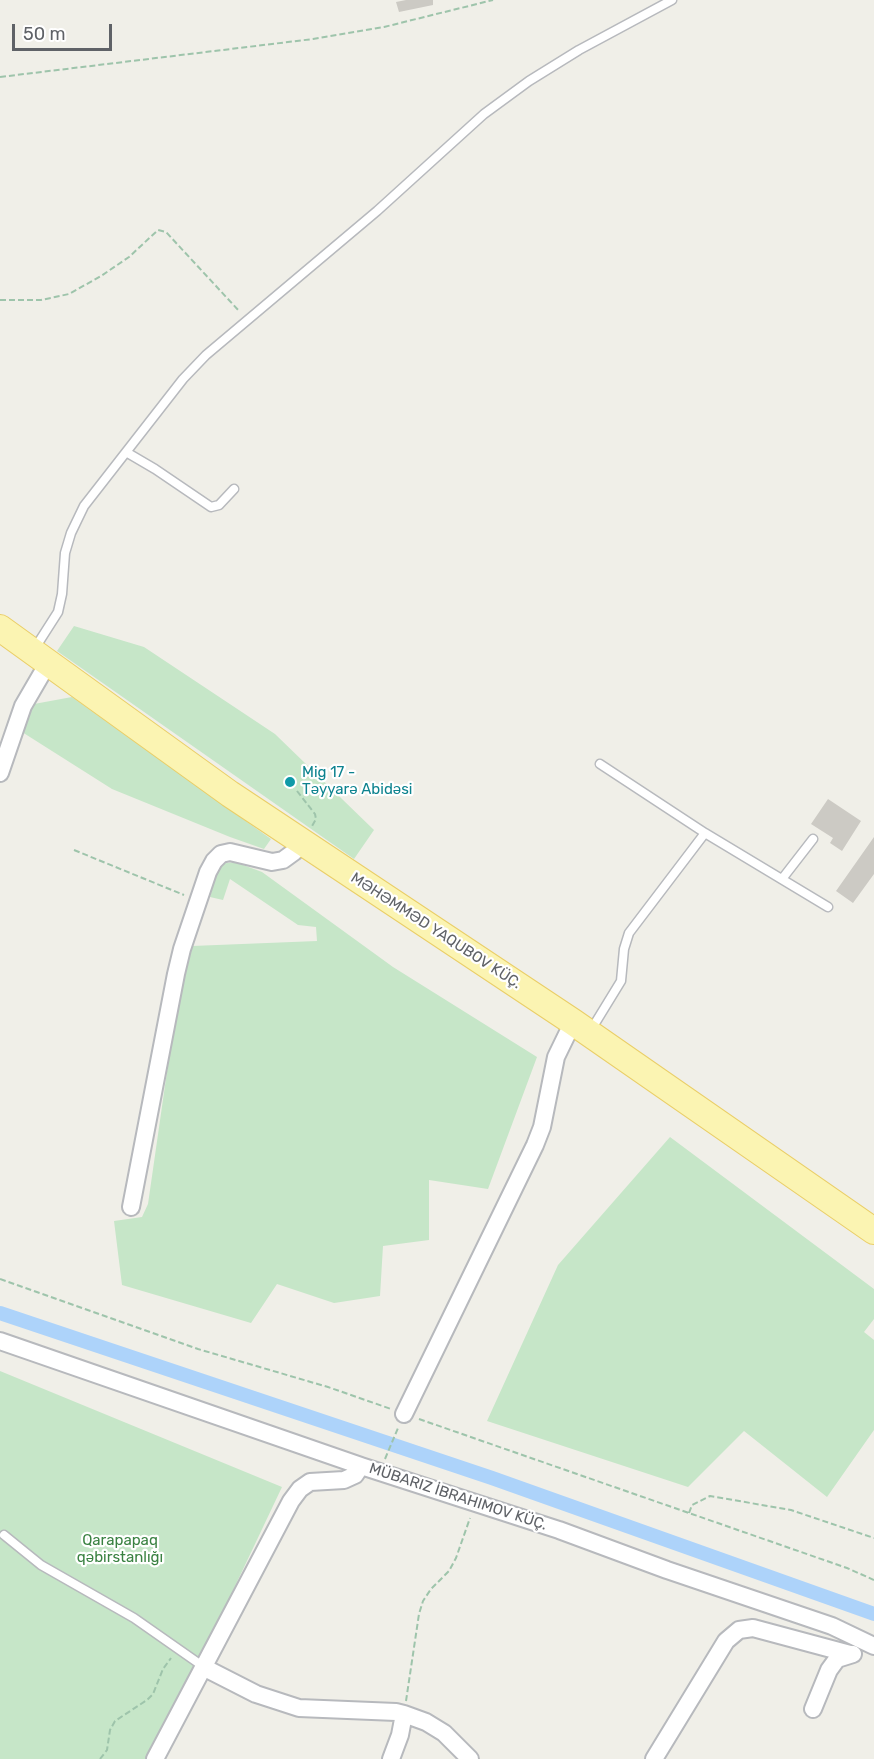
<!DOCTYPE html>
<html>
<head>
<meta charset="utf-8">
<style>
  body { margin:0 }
  #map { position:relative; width:874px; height:1759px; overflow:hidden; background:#f0efe8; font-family:Rubik,sans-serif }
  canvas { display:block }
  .scale { position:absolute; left:12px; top:24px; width:100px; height:27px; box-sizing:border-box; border:3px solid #5f6267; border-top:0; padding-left:8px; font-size:18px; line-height:21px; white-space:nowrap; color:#5f6267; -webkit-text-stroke:4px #fff; paint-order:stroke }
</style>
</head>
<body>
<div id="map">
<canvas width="874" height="1759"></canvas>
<div class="scale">50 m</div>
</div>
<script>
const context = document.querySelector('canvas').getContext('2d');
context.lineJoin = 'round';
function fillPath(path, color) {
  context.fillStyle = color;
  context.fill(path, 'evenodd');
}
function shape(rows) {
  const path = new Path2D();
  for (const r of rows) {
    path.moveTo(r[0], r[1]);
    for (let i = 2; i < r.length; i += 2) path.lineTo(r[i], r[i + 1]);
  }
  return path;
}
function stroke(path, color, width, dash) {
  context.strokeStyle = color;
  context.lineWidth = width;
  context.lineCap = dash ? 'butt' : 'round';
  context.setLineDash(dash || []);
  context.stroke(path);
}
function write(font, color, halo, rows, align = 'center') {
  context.font = font + ' Rubik,sans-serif';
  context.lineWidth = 4.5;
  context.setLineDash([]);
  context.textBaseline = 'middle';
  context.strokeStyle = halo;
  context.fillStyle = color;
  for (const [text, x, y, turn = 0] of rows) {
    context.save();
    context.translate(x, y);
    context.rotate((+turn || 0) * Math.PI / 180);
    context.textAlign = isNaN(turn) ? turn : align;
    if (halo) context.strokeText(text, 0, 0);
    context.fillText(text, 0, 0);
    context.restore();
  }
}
const green = shape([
  [74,626,144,647,275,734,374,830,354,859,57,651],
  [72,697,271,839,264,849,230,837,112,789,22,732,34,704],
  [235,862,262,872,393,967,537,1057,488,1189,429,1180,429,1240,383,1246,380,1296,334,1303,277,1284,251,1323,122,1285,114,1221,142,1217,148,1204,178,995,192,946,317,941,316,927,298,925,230,879,223,900,210,897,219,864],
  [670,1137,874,1289,874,1319,864,1332,874,1340,874,1430,827,1497,744,1431,688,1487,487,1421,558,1265],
  [0,1371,282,1487,209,1641,147,1759,0,1759]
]);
const canal = shape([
  [0,1313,492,1478,874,1614]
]);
const building = shape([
  [406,0,433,0,433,5,399,12,396,2],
  [828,799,861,821,842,851,830,843,833,838,811,824],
  [874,837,874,874,853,903,836,891]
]);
const path = shape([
  [0,77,313,39,384,27,493,0],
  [0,300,41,300,69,294,101,276,129,257,158,230,166,232,240,312],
  [297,791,315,814,316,819,312,826],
  [74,850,184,895],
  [0,1279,198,1349,328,1387,391,1409],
  [419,1419,847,1568,874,1580],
  [385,1459,398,1428],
  [689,1513,692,1505,710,1496,791,1510,874,1538],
  [406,1701,419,1614,423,1601,431,1589,449,1571,456,1558,470,1518],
  [100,1759,107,1750,110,1730,115,1721,147,1700,153,1694,163,1669,171,1658]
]);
const lane = shape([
  [126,452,155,469,211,507,219,505,234,489],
  [35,648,58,612,62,594,65,553,71,533,84,506,183,379,206,355,377,211,484,114,529,81,579,50,672,0],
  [600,764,705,833],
  [782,879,813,839],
  [591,1030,621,981,624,949,629,933,705,833,828,907],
  [4,1535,41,1565,134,1618,204,1667]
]);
const street = shape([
  [0,773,23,706,48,663],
  [131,1207,176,974,182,949,208,872,214,861,221,854,230,852,272,862,283,860,294,852,302,843],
  [0,1341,361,1466],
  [404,1414,535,1145,542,1127,556,1057,573,1022],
  [205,1668,256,1694,299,1708,396,1712,404,1714,426,1722,444,1733,470,1759],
  [813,1709,829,1670,837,1659,853,1654],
  [155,1759,291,1501,300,1489,310,1482,344,1480,355,1475,361,1466,559,1530,667,1570,832,1626,874,1646],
  [391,1759,400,1735,404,1714],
  [654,1759,726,1641,739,1630,753,1628,850,1654]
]);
const primary = shape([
  [0,628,230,794,573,1022,874,1231]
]);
const markers = [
  [290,782,6,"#0f9aa8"]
];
const cultureNames = [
  ["Mig 17 -",302,773],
  ["Təyyarə Abidəsi",302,790]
];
const streetNames = [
  ["MƏHƏMMƏD YAQUBOV KÜÇ.",436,931,33],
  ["MÜBARIZ İBRAHIMOV KÜÇ.",458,1497,18]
];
const parkNames = [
  ["Qarapapaq",120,1541],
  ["qəbirstanlığı",120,1558]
];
fillPath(green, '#c6e6c8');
stroke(canal, '#add3fa', 14);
fillPath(building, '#cccac4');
stroke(lane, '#b7b9bd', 11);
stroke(street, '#b7b9bd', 20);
stroke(primary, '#eace67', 28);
stroke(path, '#9ec4ab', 2, [6, 3]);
stroke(lane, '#fff', 8);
stroke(street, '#fff', 16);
stroke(primary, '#fbf4b2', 26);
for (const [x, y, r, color] of markers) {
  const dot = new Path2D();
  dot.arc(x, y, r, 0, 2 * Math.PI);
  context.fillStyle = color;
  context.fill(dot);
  stroke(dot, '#fff', 2);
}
write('15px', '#0d838f', '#fff', cultureNames, 'left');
write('15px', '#5f6267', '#fff', streetNames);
write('15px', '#3a8242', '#fff', parkNames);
</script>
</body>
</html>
